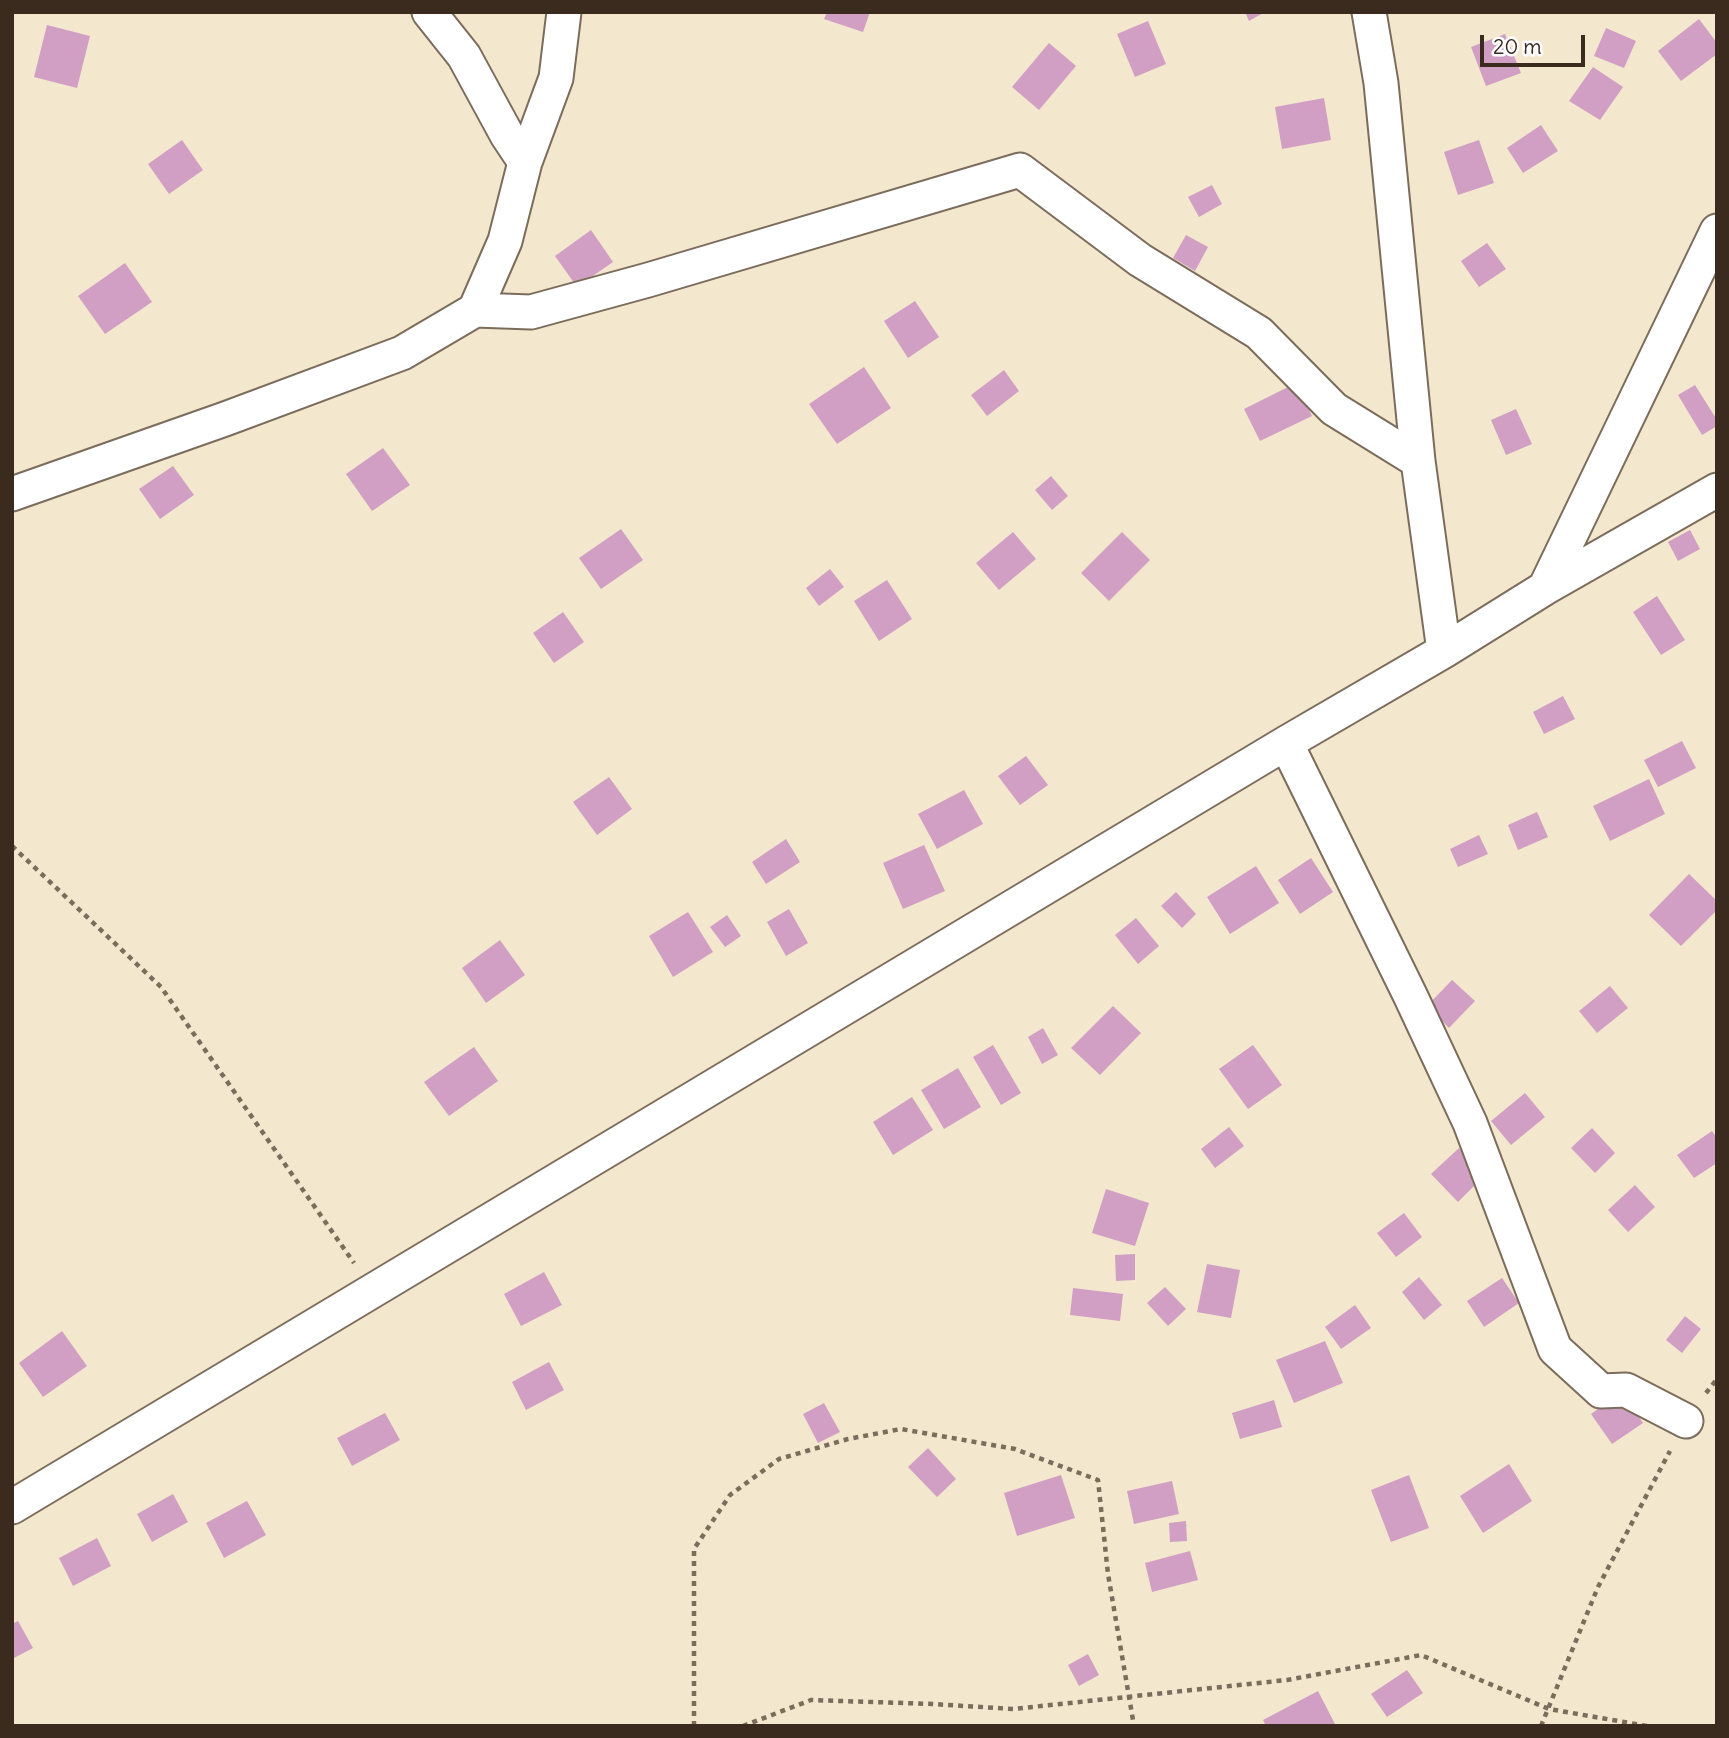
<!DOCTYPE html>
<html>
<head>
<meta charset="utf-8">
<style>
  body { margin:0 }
  #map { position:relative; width:1729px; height:1738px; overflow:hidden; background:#f3e7ce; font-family:Delius,sans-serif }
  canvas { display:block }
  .frame { position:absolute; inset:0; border:14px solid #3b2a1e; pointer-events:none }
  .scale { position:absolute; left:1480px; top:35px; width:105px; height:32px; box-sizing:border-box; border:4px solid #3b2a1e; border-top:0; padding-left:9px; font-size:21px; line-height:24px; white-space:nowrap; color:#3b2a1e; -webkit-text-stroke:5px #fff; paint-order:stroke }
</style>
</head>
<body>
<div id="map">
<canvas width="1729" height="1738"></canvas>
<div class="frame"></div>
<div class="scale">20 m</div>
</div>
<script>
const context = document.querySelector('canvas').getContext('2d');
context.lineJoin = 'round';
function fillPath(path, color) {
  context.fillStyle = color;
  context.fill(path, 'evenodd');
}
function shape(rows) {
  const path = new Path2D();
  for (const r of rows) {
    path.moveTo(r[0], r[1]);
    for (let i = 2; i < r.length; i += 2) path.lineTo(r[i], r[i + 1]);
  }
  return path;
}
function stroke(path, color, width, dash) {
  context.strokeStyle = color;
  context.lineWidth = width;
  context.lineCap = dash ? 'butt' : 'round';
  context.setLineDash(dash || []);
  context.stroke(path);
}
const building = shape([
  [827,12,870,12,863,32,824,19],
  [1245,12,1265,12,1249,21],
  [1699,19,1717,43,1717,54,1681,81,1658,51],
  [1148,21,1166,64,1135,77,1117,34],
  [47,25,90,36,77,88,34,77],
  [1606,28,1636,41,1624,68,1594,56],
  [1505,34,1521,73,1486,86,1471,47],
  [1049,43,1076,66,1039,110,1012,87],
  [1593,67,1623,87,1600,120,1569,101],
  [1324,98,1331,140,1282,149,1275,107],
  [1541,125,1558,151,1523,173,1507,148],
  [182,140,203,170,169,194,148,164],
  [1479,140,1494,183,1458,195,1444,152],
  [1212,185,1222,204,1199,217,1188,197],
  [591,230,613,262,577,287,555,256],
  [1186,235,1208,247,1195,271,1173,258],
  [1487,243,1506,269,1479,287,1461,261],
  [125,263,152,302,105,334,78,296],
  [915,301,939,337,908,358,884,321],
  [864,367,891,408,837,444,809,404],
  [1004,370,1019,391,987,416,971,395],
  [1296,383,1312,416,1260,441,1244,409],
  [1695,385,1717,420,1717,426,1702,435,1678,395],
  [1516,409,1532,444,1506,455,1491,420],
  [383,448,410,485,372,511,346,474],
  [173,466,194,495,160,519,139,489],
  [1051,476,1068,496,1052,510,1035,490],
  [621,529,643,560,601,589,579,558],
  [1690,530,1700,549,1678,561,1668,542],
  [1013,532,1036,559,999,590,976,563],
  [1122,532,1150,560,1109,601,1081,573],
  [830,569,844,587,819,606,806,588],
  [887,580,912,619,879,641,854,601],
  [1657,596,1685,640,1661,655,1633,612],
  [563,612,584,642,554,663,533,633],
  [1563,696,1575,719,1544,734,1533,712],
  [1682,741,1696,768,1658,787,1644,760],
  [1026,756,1048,785,1020,805,998,776],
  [609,777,632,809,597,835,573,802],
  [1649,779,1665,814,1610,841,1593,806],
  [964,790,983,824,937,849,918,814],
  [1537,812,1548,837,1518,850,1508,825],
  [1479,835,1488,854,1458,867,1450,849],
  [786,839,800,862,766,884,752,862],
  [924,845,945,891,903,909,883,863],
  [1311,858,1333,892,1300,914,1278,880],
  [1256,866,1279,903,1230,934,1207,897],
  [1689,874,1717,901,1717,910,1681,946,1649,915],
  [1176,892,1196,914,1182,928,1161,906],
  [789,909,808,943,786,956,767,922],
  [688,912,713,952,673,977,649,936],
  [727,915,741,936,725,947,710,927],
  [1136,918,1159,946,1138,964,1115,935],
  [500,940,525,975,486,1003,462,968],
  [1452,980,1475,1001,1449,1028,1427,1006],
  [1610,986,1628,1008,1597,1033,1579,1011],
  [1113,1006,1141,1033,1100,1075,1071,1048],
  [1043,1028,1058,1055,1042,1064,1028,1037],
  [993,1045,1021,1093,1001,1105,973,1057],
  [1253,1045,1282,1085,1248,1109,1219,1069],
  [474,1047,498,1081,449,1116,424,1082],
  [958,1068,981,1107,944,1129,921,1090],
  [1525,1093,1545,1117,1511,1145,1491,1121],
  [912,1097,933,1130,893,1155,873,1122],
  [1229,1127,1244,1146,1215,1168,1201,1149],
  [1592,1128,1615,1153,1595,1173,1571,1148],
  [1712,1131,1717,1138,1717,1163,1694,1178,1677,1155],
  [1459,1148,1485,1175,1458,1202,1431,1174],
  [1635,1185,1655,1207,1628,1232,1608,1210],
  [1106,1189,1149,1203,1135,1246,1092,1233],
  [1404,1213,1422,1237,1396,1257,1377,1233],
  [1135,1254,1135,1280,1116,1281,1115,1255],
  [1207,1264,1240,1270,1231,1318,1197,1312],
  [544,1272,562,1305,521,1326,504,1294],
  [1419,1277,1442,1305,1424,1320,1402,1292],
  [1502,1278,1519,1303,1484,1327,1467,1301],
  [1165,1287,1186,1309,1168,1326,1147,1303],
  [1073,1288,1123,1294,1120,1321,1070,1315],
  [1355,1305,1371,1328,1341,1349,1325,1327],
  [1685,1316,1701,1329,1682,1353,1666,1340],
  [62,1331,87,1366,43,1397,19,1363],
  [1325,1341,1343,1383,1294,1403,1276,1360],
  [549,1362,564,1390,526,1410,512,1382],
  [1622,1392,1643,1423,1612,1444,1591,1414],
  [1274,1400,1282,1427,1240,1439,1232,1413],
  [824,1403,840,1432,818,1443,803,1414],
  [385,1413,400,1440,352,1466,337,1438],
  [928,1448,956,1479,937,1497,908,1467],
  [1509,1464,1532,1501,1483,1533,1460,1496],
  [1061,1475,1075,1518,1017,1536,1004,1493],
  [1409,1475,1429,1528,1391,1542,1371,1490],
  [1172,1481,1179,1514,1134,1524,1127,1491],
  [173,1494,188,1522,152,1542,137,1514],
  [247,1501,266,1535,224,1558,206,1523],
  [1186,1521,1187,1541,1170,1542,1169,1523],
  [97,1538,111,1566,73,1586,59,1558],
  [1190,1551,1198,1580,1152,1592,1145,1563],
  [18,1621,33,1648,12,1659,12,1624],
  [1088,1654,1099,1675,1079,1686,1068,1665],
  [1407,1670,1423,1693,1387,1717,1371,1694],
  [1318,1691,1336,1726,1266,1726,1263,1720]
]);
const path = shape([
  [12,846,161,987,354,1263],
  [1706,1393,1717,1379],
  [694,1726,694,1549,730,1495,779,1459,848,1439,901,1429,1015,1449,1098,1480,1108,1574,1134,1726],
  [743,1726,811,1700,933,1704,1013,1709,1287,1680,1421,1655,1549,1709,1647,1726],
  [1541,1726,1598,1587,1670,1451]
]);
const minor = shape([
  [429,12,464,56,507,135,525,162],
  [1369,12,1381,83,1418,461,1444,651],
  [475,310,531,312,648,280,1020,170,1140,260,1259,333,1334,409,1418,461],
  [12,494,225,419,402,353,475,310,505,241,525,162,556,78,564,12],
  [1545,588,1717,231],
  [1286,743,1410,995,1470,1123,1555,1349,1601,1391,1626,1390,1686,1421],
  [12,1507,1286,743,1444,651,1545,588,1717,490]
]);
fillPath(building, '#d19fc4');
stroke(minor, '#7b6c5c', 37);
stroke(path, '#7b6c5c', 4.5, [5, 5]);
stroke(minor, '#fff', 33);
</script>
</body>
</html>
